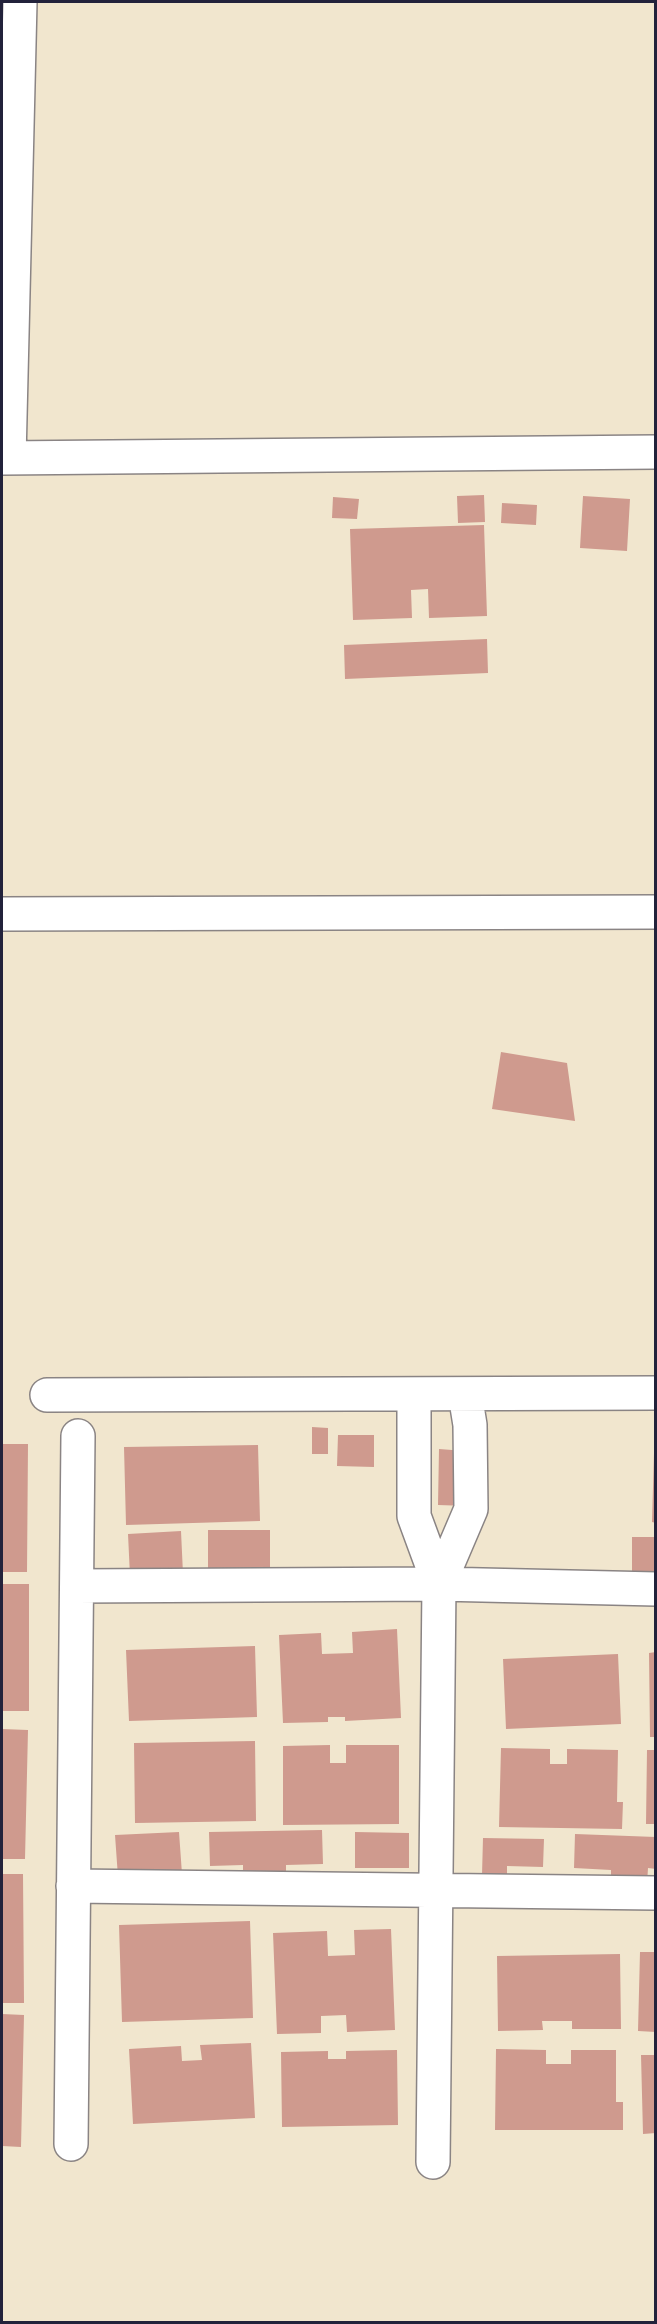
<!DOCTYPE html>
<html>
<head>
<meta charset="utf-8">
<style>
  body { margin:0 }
  #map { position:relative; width:657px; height:2324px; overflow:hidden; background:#f1e6ce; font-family:Mali,sans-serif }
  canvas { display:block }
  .frame { position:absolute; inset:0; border:3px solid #22223b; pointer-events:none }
</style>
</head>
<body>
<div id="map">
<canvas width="657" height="2324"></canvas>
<div class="frame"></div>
</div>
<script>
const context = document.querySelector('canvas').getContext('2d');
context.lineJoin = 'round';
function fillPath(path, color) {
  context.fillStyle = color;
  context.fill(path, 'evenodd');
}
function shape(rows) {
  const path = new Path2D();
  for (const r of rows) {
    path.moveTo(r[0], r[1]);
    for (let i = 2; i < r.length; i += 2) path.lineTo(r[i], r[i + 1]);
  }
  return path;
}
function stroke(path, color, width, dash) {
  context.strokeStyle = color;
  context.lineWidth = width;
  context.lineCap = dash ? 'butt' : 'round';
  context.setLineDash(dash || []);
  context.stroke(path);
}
const building = shape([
  [484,495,485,522,458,523,457,496],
  [583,496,630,499,627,551,580,548],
  [333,497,359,499,357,519,332,518],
  [502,503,537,505,536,525,501,523],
  [484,525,487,616,429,618,428,589,411,590,412,618,353,620,350,529],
  [487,639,488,673,345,679,344,645],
  [501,1052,567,1063,575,1121,492,1109],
  [312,1427,328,1428,328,1454,312,1454],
  [338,1435,374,1435,374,1467,337,1466],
  [2,1444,28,1444,27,1572,2,1572],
  [258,1445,260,1521,126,1525,124,1447],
  [439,1449,465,1451,468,1506,438,1505],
  [654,1453,656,1453,656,1523,652,1522],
  [208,1530,270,1530,270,1575,208,1576],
  [181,1531,183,1574,130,1576,128,1534],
  [632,1537,656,1537,656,1575,632,1575],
  [2,1584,29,1584,29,1711,2,1711],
  [397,1629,401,1718,345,1721,345,1717,328,1717,328,1722,283,1723,279,1635,321,1633,322,1654,353,1653,352,1632],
  [255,1646,257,1717,129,1721,126,1650],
  [656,1652,656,1737,650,1737,649,1653],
  [618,1654,621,1724,506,1729,503,1659],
  [2,1729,28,1730,25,1859,2,1859],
  [255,1741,256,1821,135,1823,134,1743],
  [330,1745,330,1763,346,1763,346,1745,399,1745,399,1824,283,1825,283,1746],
  [501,1748,550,1749,550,1764,567,1764,567,1749,618,1750,617,1802,623,1802,622,1829,499,1827],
  [647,1750,656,1750,656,1824,646,1824],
  [322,1830,323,1864,286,1865,286,1876,243,1877,243,1865,210,1866,209,1832],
  [179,1832,182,1874,118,1877,115,1835],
  [355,1832,409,1833,409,1868,355,1868],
  [575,1834,656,1837,656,1869,648,1868,647,1884,611,1882,611,1870,574,1868],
  [483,1838,544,1839,543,1867,507,1866,507,1875,482,1875],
  [2,1874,23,1874,24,2003,2,2003],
  [250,1921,253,2018,122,2022,119,1925],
  [391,1929,395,2030,347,2032,346,2015,321,2016,321,2033,277,2034,273,1933,327,1931,328,1956,355,1955,354,1930],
  [640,1952,656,1952,656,2032,638,2031],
  [620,1954,621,2029,572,2029,572,2021,542,2021,543,2030,498,2031,497,1956],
  [2,2014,24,2015,21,2147,2,2146],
  [251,2043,255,2118,133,2124,129,2049,181,2046,182,2061,202,2060,200,2045],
  [496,2049,546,2050,546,2064,571,2064,571,2050,616,2050,616,2102,623,2102,623,2130,495,2130],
  [397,2050,398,2125,282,2127,281,2052,328,2051,328,2059,346,2059,346,2051],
  [641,2055,656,2055,656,2133,643,2134]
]);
const minor = shape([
  [2,458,656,452],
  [9,458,20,2],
  [2,914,656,912],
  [414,1394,414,1516,439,1584,433,2162],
  [47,1395,656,1393],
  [439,1584,471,1509,470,1425,465,1394],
  [77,1586,439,1584,656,1589],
  [73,1886,656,1893],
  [71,2144,78,1436]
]);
fillPath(building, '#cf9a8e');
stroke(minor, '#8a8484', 36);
stroke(minor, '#fff', 33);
</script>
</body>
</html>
